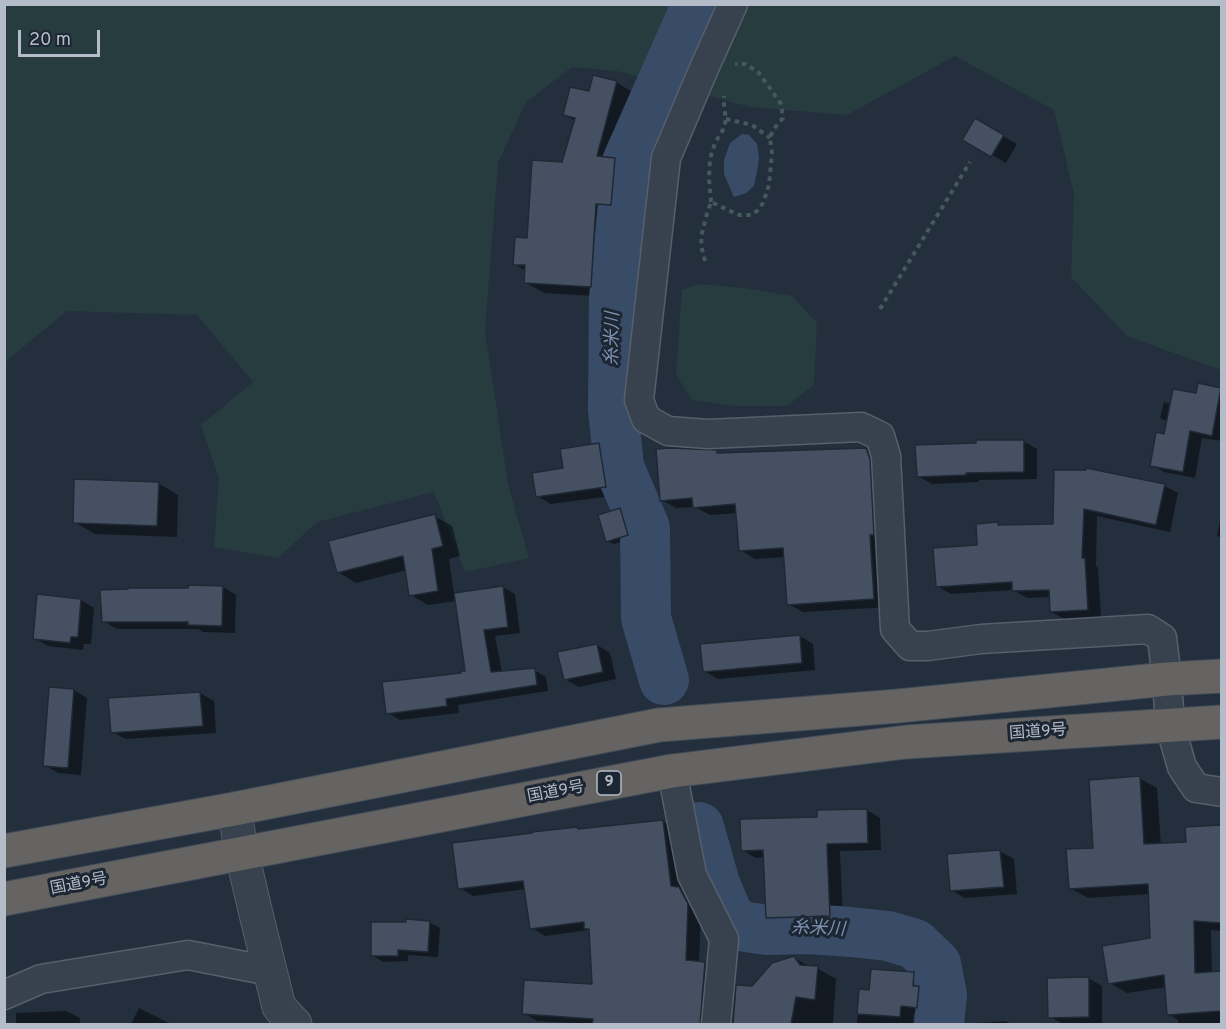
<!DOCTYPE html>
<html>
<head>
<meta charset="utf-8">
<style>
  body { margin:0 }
  #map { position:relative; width:1226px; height:1029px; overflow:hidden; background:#242f3e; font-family:Overpass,sans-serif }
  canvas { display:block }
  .frame { position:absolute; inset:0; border:6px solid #b4bcc9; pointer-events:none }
  .scale { position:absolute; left:18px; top:30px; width:82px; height:27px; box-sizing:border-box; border:3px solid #b4bcc9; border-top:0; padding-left:8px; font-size:18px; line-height:21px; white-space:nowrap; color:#b4bcc9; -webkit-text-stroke:4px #1d2633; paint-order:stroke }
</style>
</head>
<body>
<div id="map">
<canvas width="1226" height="1029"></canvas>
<div class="frame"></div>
<div class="scale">20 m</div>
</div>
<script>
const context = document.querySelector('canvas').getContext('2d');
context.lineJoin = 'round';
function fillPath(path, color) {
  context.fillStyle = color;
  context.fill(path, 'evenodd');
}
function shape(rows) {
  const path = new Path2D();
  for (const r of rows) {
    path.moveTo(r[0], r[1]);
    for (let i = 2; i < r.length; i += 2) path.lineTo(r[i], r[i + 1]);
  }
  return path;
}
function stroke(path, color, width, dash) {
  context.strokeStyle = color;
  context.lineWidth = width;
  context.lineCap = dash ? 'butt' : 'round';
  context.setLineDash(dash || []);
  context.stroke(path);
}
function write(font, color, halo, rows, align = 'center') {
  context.font = font + ' Overpass,"Noto Sans JP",sans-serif';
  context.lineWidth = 6;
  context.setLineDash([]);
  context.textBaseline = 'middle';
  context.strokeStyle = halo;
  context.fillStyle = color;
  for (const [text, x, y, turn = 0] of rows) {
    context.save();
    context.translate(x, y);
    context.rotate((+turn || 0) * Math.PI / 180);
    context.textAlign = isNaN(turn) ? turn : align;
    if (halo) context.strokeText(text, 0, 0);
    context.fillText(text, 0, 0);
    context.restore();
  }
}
const green = shape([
  [5,5,1221,5,1221,370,1127,336,1071,277,1074,194,1054,110,955,56,847,115,750,107,617,71,572,67,526,102,498,163,485,331,508,484,529,558,465,572,434,492,317,522,278,558,214,547,219,478,201,425,253,382,197,315,67,311,5,362],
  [699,284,745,288,792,296,817,323,814,385,787,406,734,406,692,400,676,375,682,290]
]);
const water = shape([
  [742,134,749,135,757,144,759,158,758,166,754,186,746,193,734,197,724,174,724,160,730,143]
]);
const shadow = shape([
  [616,82,634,93,617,161,633,170,628,215,614,213,609,297,544,293,525,282,526,271,514,264,528,239,563,163,575,121,565,115,590,93],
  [975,120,1017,144,1006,163,964,139],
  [1200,385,1221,389,1222,441,1202,438,1195,478,1164,472,1151,465,1165,436,1168,422,1160,418,1164,402,1171,404,1197,395],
  [1023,441,1037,449,1037,479,979,480,979,482,932,484,918,476],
  [599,444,613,452,619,495,551,504,537,496,564,470],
  [866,449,881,458,889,607,803,612,788,604,785,557,755,559,740,550,737,513,710,515,695,507,676,508,662,500,716,452,721,455],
  [1087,469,1165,486,1178,493,1170,532,1097,516,1096,566,1098,568,1101,617,1065,619,1051,612,1050,597,1027,598,1013,590,951,594,937,586,979,547,997,523,1002,526,1055,525],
  [158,483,178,495,177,537,95,534,74,522],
  [620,510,626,513,634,538,614,544,607,541],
  [1222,511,1222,538,1217,536],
  [434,516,452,526,460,556,449,559,454,594,503,587,515,594,520,633,495,636,502,672,534,670,546,677,548,691,458,705,459,713,400,720,388,713,467,672,457,601,428,605,411,595,407,570,356,583,338,572],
  [223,587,236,595,235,633,203,632,198,629,117,629,103,621,190,590],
  [81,600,94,608,91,644,84,644,83,650,48,646,34,638],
  [800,636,813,644,815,670,718,679,704,671],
  [597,645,610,653,616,679,579,687,565,679],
  [74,690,87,698,81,775,58,773,45,765],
  [200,693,214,701,216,733,126,739,112,732],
  [1139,778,1157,788,1161,845,1187,843,1187,828,1222,827,1222,931,1211,930,1212,973,1222,973,1222,1024,1178,1024,1178,1020,1168,1014,1166,987,1127,993,1110,983,1152,939,1150,894,1088,898,1070,888],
  [867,810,880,818,881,850,840,851,843,923,781,925,767,917,765,857,756,858,742,850,819,818],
  [662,821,676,829,683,891,693,896,701,912,699,963,705,963,718,971,713,1024,590,1024,537,1021,523,1013,593,986,590,931,589,930,545,936,532,928,526,889,473,896,460,888,580,830],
  [1000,851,1014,859,1017,894,965,898,951,890,949,856],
  [429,922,440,928,438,957,408,955,408,961,383,962,373,956,407,923],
  [794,958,811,967,817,968,836,979,833,1024,734,1024,753,987],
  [913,974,927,982,926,992,932,996,930,1015,914,1013,913,1024,857,1024,860,990,870,991],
  [1088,978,1102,986,1102,1024,1063,1024,1050,1017],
  [139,1008,171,1024,131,1024],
  [66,1011,80,1018,80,1024,16,1024,16,1013],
  [1005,1021,1011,1024,963,1024]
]);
const river = shape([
  [664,680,646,618,645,528,619,467,613,409,614,298,627,162,697,4],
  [699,827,715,884,728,915,740,926,767,930,808,929,851,932,888,936,915,944,936,964,942,995,939,1024]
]);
const building = shape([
  [593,75,617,81,597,156,615,158,611,205,596,204,591,287,524,283,525,265,513,265,515,237,527,238,532,160,562,162,575,118,563,115,570,87,589,91,593,75],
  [975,118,1004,135,991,157,962,140,975,118],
  [1198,383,1221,388,1212,436,1190,431,1183,472,1150,466,1156,432,1164,434,1173,389,1196,393,1198,383],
  [976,440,1024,440,1024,472,966,473,966,475,917,477,915,445,976,443,976,440],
  [599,443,606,487,536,497,532,473,563,468,560,449,599,443],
  [671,448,717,450,717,453,866,448,870,459,874,535,870,535,874,599,787,605,783,548,739,551,735,504,693,508,692,498,660,501,656,449,671,448],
  [1086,468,1165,484,1156,525,1084,509,1082,558,1085,558,1088,610,1050,612,1049,590,1012,591,1012,582,936,587,933,548,977,545,976,524,998,522,998,525,1053,524,1054,470,1086,470,1086,468],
  [74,479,159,482,157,526,73,523,74,479],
  [620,508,628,535,606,542,598,515,620,508],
  [435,514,443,546,432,549,438,591,409,596,403,556,337,573,328,541,435,514],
  [189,585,223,586,222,626,188,625,188,622,102,622,100,590,128,589,128,588,188,588,189,585],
  [503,586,508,627,484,630,491,672,535,668,537,685,446,699,447,706,386,714,382,682,461,673,460,671,465,671,454,593,503,586],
  [37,594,81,599,78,637,71,637,70,643,33,639,37,594],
  [800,635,802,663,703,672,700,644,800,635],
  [597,644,603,672,564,680,557,652,597,644],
  [49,687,74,689,68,768,43,766,49,687],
  [200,692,203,726,111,733,108,698,200,692],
  [1140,776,1144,844,1186,842,1185,827,1221,825,1221,923,1194,921,1195,973,1221,971,1221,1011,1167,1015,1164,975,1108,984,1102,946,1150,938,1148,884,1069,889,1066,849,1093,848,1089,780,1140,776],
  [867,809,868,843,827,844,830,916,766,918,763,850,741,851,740,819,817,817,817,810,867,809],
  [663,820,671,886,679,887,688,904,686,960,705,962,700,1024,592,1024,593,1019,522,1014,524,980,592,984,589,929,584,929,584,922,530,929,523,881,458,889,452,843,532,833,532,832,577,827,578,829,663,820],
  [1000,850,1004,887,950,891,947,854,1000,850],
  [406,919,430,921,428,952,398,950,398,956,371,956,371,922,406,922,406,919],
  [794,956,800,965,818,966,815,1000,796,997,791,1024,733,1024,736,985,752,986,772,963,794,956],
  [871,969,914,972,913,986,919,986,917,1008,901,1006,900,1017,857,1014,859,989,869,990,871,969],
  [1089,977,1089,1017,1048,1018,1047,978,1089,977]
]);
const path = shape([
  [726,119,752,125,770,138],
  [711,202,709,179,710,159,715,143,724,128,726,119,724,107,724,96],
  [705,261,702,249,701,237,706,217,711,202,739,215,751,215,757,211,763,203,769,185,772,153,770,138,773,130,783,118,781,104,759,73,746,64,735,64],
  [880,309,970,162]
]);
const minor = shape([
  [733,4,705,66,666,158,639,400,646,419,668,431,708,434,861,427,880,436,886,456,895,629,910,646,928,646,981,639,1148,629,1162,638,1167,679,1170,725,1182,767,1196,788,1222,792],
  [672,771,692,875,724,939,716,1024],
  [4,995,41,979,188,955,270,971]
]);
const tertiary = shape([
  [234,809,242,854,256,914,279,1007,295,1024]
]);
const trunk = shape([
  [4,851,234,809,659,725,898,706,1167,679,1222,676],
  [4,899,672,771,906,742,1222,722]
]);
const shields = [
  [609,783,24]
];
const shieldNames = [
  ["9",609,783]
];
const streetNames = [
  ["国道9号",1038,733,-4],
  ["国道9号",556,793,-11],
  ["国道9号",79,885,-11]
];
const waterNames = [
  ["糸米川",614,339,-89],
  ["糸米川",818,930,3]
];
fillPath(green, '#263c3f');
fillPath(water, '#394c67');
fillPath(shadow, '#0007');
stroke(river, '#394c67', 50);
fillPath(building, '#455162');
stroke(building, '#1f2835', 1.5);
stroke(minor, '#565f6c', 31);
stroke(tertiary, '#565f6c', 35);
stroke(trunk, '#434c59', 35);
stroke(path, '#44595c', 4, [4.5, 4.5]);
stroke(minor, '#38414e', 28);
stroke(tertiary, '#38414e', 33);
stroke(trunk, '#656462', 33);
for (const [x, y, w] of shields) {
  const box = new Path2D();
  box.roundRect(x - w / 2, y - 12, w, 24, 4.5);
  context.fillStyle = '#1d2633';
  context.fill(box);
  stroke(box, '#b4bcc9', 1.5);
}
write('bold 15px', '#b4bcc9', null, shieldNames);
write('16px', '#b4bcc9', '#1d2633', streetNames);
write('italic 18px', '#7c92b1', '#1d2633', waterNames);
</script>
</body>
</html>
